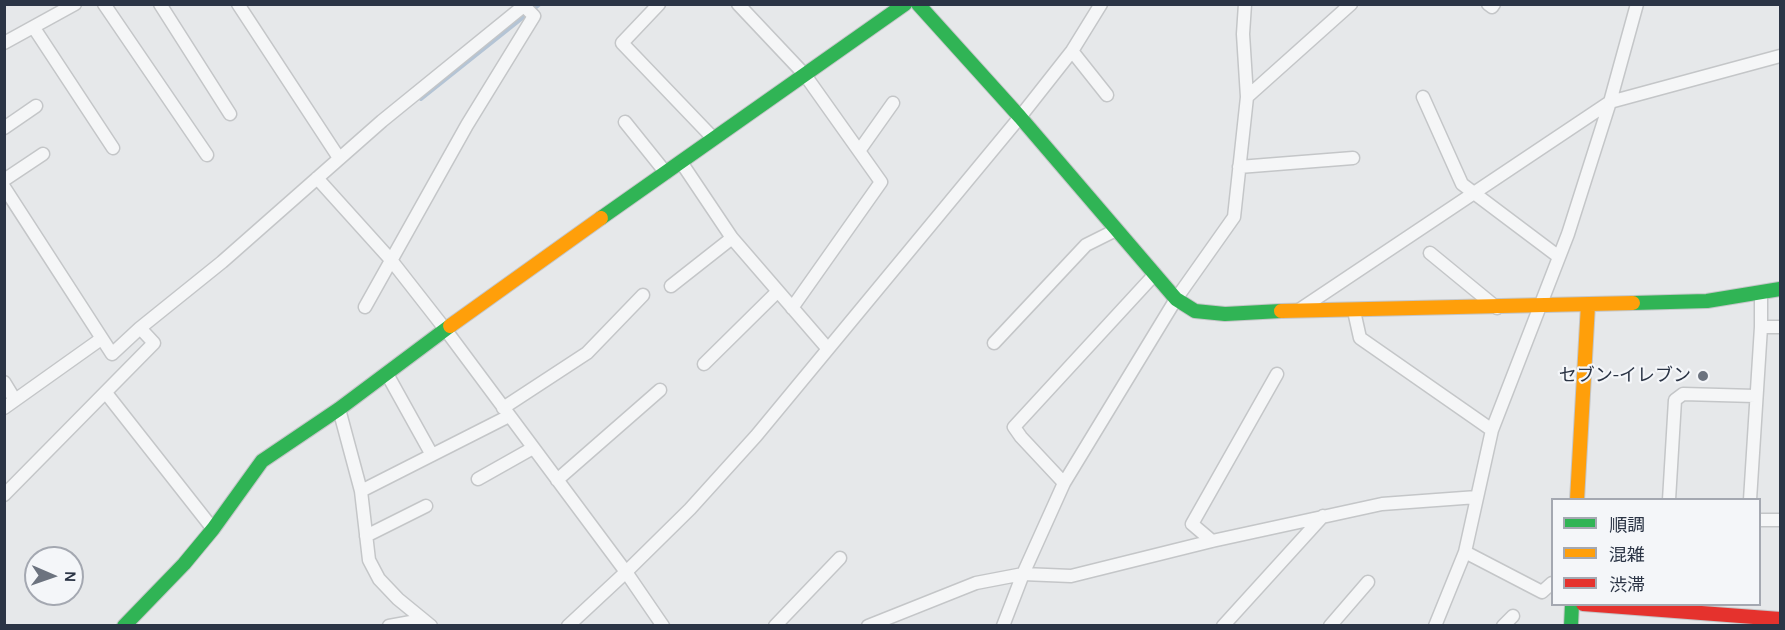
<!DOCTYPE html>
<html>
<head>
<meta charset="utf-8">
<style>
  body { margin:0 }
  #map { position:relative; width:1785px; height:630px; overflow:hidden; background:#e6e8ea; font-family:Karla,"Noto Sans JP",sans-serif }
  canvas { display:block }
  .frame { position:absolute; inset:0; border:6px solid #2b3445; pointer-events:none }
  .legend { position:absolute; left:1551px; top:498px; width:210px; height:108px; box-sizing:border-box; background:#f4f6f9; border:2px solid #a4a8b1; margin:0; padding:8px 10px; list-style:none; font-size:18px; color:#2b3445 }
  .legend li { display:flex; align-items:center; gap:12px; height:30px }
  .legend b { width:30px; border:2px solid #a4a8b1 }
  .north { position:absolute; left:24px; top:546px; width:60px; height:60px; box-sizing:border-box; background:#f4f6f9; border:2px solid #a4a8b1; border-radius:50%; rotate:92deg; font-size:16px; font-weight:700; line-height:24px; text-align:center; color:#2b3445 }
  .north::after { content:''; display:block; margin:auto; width:21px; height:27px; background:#6c737f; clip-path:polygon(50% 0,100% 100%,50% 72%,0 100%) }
</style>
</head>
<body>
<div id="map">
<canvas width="1785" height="630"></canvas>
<div class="frame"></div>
<ul class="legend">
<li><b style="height:8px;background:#30b455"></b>順調</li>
<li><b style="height:8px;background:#ff9f0a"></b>混雑</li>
<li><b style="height:8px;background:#e5322d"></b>渋滞</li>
</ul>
<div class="north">N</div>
</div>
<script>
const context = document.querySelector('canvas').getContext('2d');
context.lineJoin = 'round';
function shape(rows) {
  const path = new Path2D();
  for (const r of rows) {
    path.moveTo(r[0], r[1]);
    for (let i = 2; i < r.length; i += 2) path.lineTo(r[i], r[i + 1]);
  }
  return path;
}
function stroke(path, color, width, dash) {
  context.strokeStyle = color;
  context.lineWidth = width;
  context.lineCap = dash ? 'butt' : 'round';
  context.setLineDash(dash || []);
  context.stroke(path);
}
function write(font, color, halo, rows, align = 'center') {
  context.font = font + ' Karla,"Noto Sans JP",sans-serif';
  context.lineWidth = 4.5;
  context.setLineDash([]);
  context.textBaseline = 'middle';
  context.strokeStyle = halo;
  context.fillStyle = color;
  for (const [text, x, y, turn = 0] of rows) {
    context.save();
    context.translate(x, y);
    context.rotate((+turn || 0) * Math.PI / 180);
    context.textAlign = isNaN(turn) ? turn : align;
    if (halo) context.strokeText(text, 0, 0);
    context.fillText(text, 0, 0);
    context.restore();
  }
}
const stream = shape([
  [421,99,540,4]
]);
const street = shape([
  [104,4,207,155],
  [160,4,230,114],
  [238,4,339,158],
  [659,4,622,43,713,138],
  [738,4,805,75,859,151],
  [1488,4,1492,7,1494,4],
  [34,28,113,148],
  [4,43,75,4],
  [1072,51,1107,95],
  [1247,97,1351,4],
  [1423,97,1462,184,1559,257],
  [625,122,666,173],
  [4,128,36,106],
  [681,162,732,238,828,349],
  [1239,167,1353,158],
  [317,178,391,260,445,329,626,572,663,626],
  [4,180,43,154],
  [4,187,112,354,140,328,222,262,382,121,526,4],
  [1430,253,1497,308],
  [671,286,732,238],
  [365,307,467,125,534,16,524,6],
  [792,308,881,182,859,151,893,103],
  [1299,310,1610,102,1780,56],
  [1354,311,1360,338,1492,430],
  [1761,327,1780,327],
  [994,343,1086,245,1116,230],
  [704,364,777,292],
  [387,374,432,455],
  [4,382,15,400],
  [106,393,213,529],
  [4,408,101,339],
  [503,408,587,353,643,295],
  [339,409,361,491,369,560,379,579,398,599,431,626],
  [478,479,533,448],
  [557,480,660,390],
  [1064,483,1021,437,1014,427,1155,274],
  [361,491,509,416],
  [4,495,154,343,140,328],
  [1669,500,1675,400,1683,394,1755,396],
  [1750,500,1761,327,1761,293],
  [1760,520,1780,520],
  [366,536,426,506],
  [1212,541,1192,524,1277,374],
  [1465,552,1542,592,1552,583],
  [389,626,422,620],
  [568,626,626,572,690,509,756,436,1020,117,1072,51,1101,4],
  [775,626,840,558],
  [868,626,976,583,1023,574,1071,576,1212,541,1382,504,1477,497],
  [1003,626,1023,574,1064,483,1176,299,1234,217,1247,97,1243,34,1245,4],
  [1223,626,1323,516],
  [1330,626,1368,582],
  [1435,626,1465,552,1492,430,1568,234,1610,102,1637,4],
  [1503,626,1513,616]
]);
const fast = shape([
  [918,4,1020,117,1176,299,1195,311,1225,314,1281,311],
  [601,218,905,4],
  [1633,303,1707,301,1780,289],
  [124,626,184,564,213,529,262,461,339,409,450,326],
  [1571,626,1572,604]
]);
const slow = shape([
  [1281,311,1633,303],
  [450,326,601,218],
  [1577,500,1588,305]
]);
const jam = shape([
  [1583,604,1780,619]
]);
const markers = [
  [1703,376,6,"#6c737f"]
];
const poiNames = [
  ["セブン-イレブン",1691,376]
];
stroke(stream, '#b4c4d5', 4);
stroke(street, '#c4c6c8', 15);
stroke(fast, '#c4c6c8', 16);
stroke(slow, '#c4c6c8', 16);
stroke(jam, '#c4c6c8', 16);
stroke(street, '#f5f6f7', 12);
stroke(fast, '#30b455', 14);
stroke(slow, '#ff9f0a', 14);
stroke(jam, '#e5322d', 14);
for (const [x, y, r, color] of markers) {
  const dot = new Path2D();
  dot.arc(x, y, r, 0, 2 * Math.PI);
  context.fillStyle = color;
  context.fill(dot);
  stroke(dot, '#f4f6f9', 2);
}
write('18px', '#2b3445', '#f4f6f9', poiNames, 'right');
</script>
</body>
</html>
